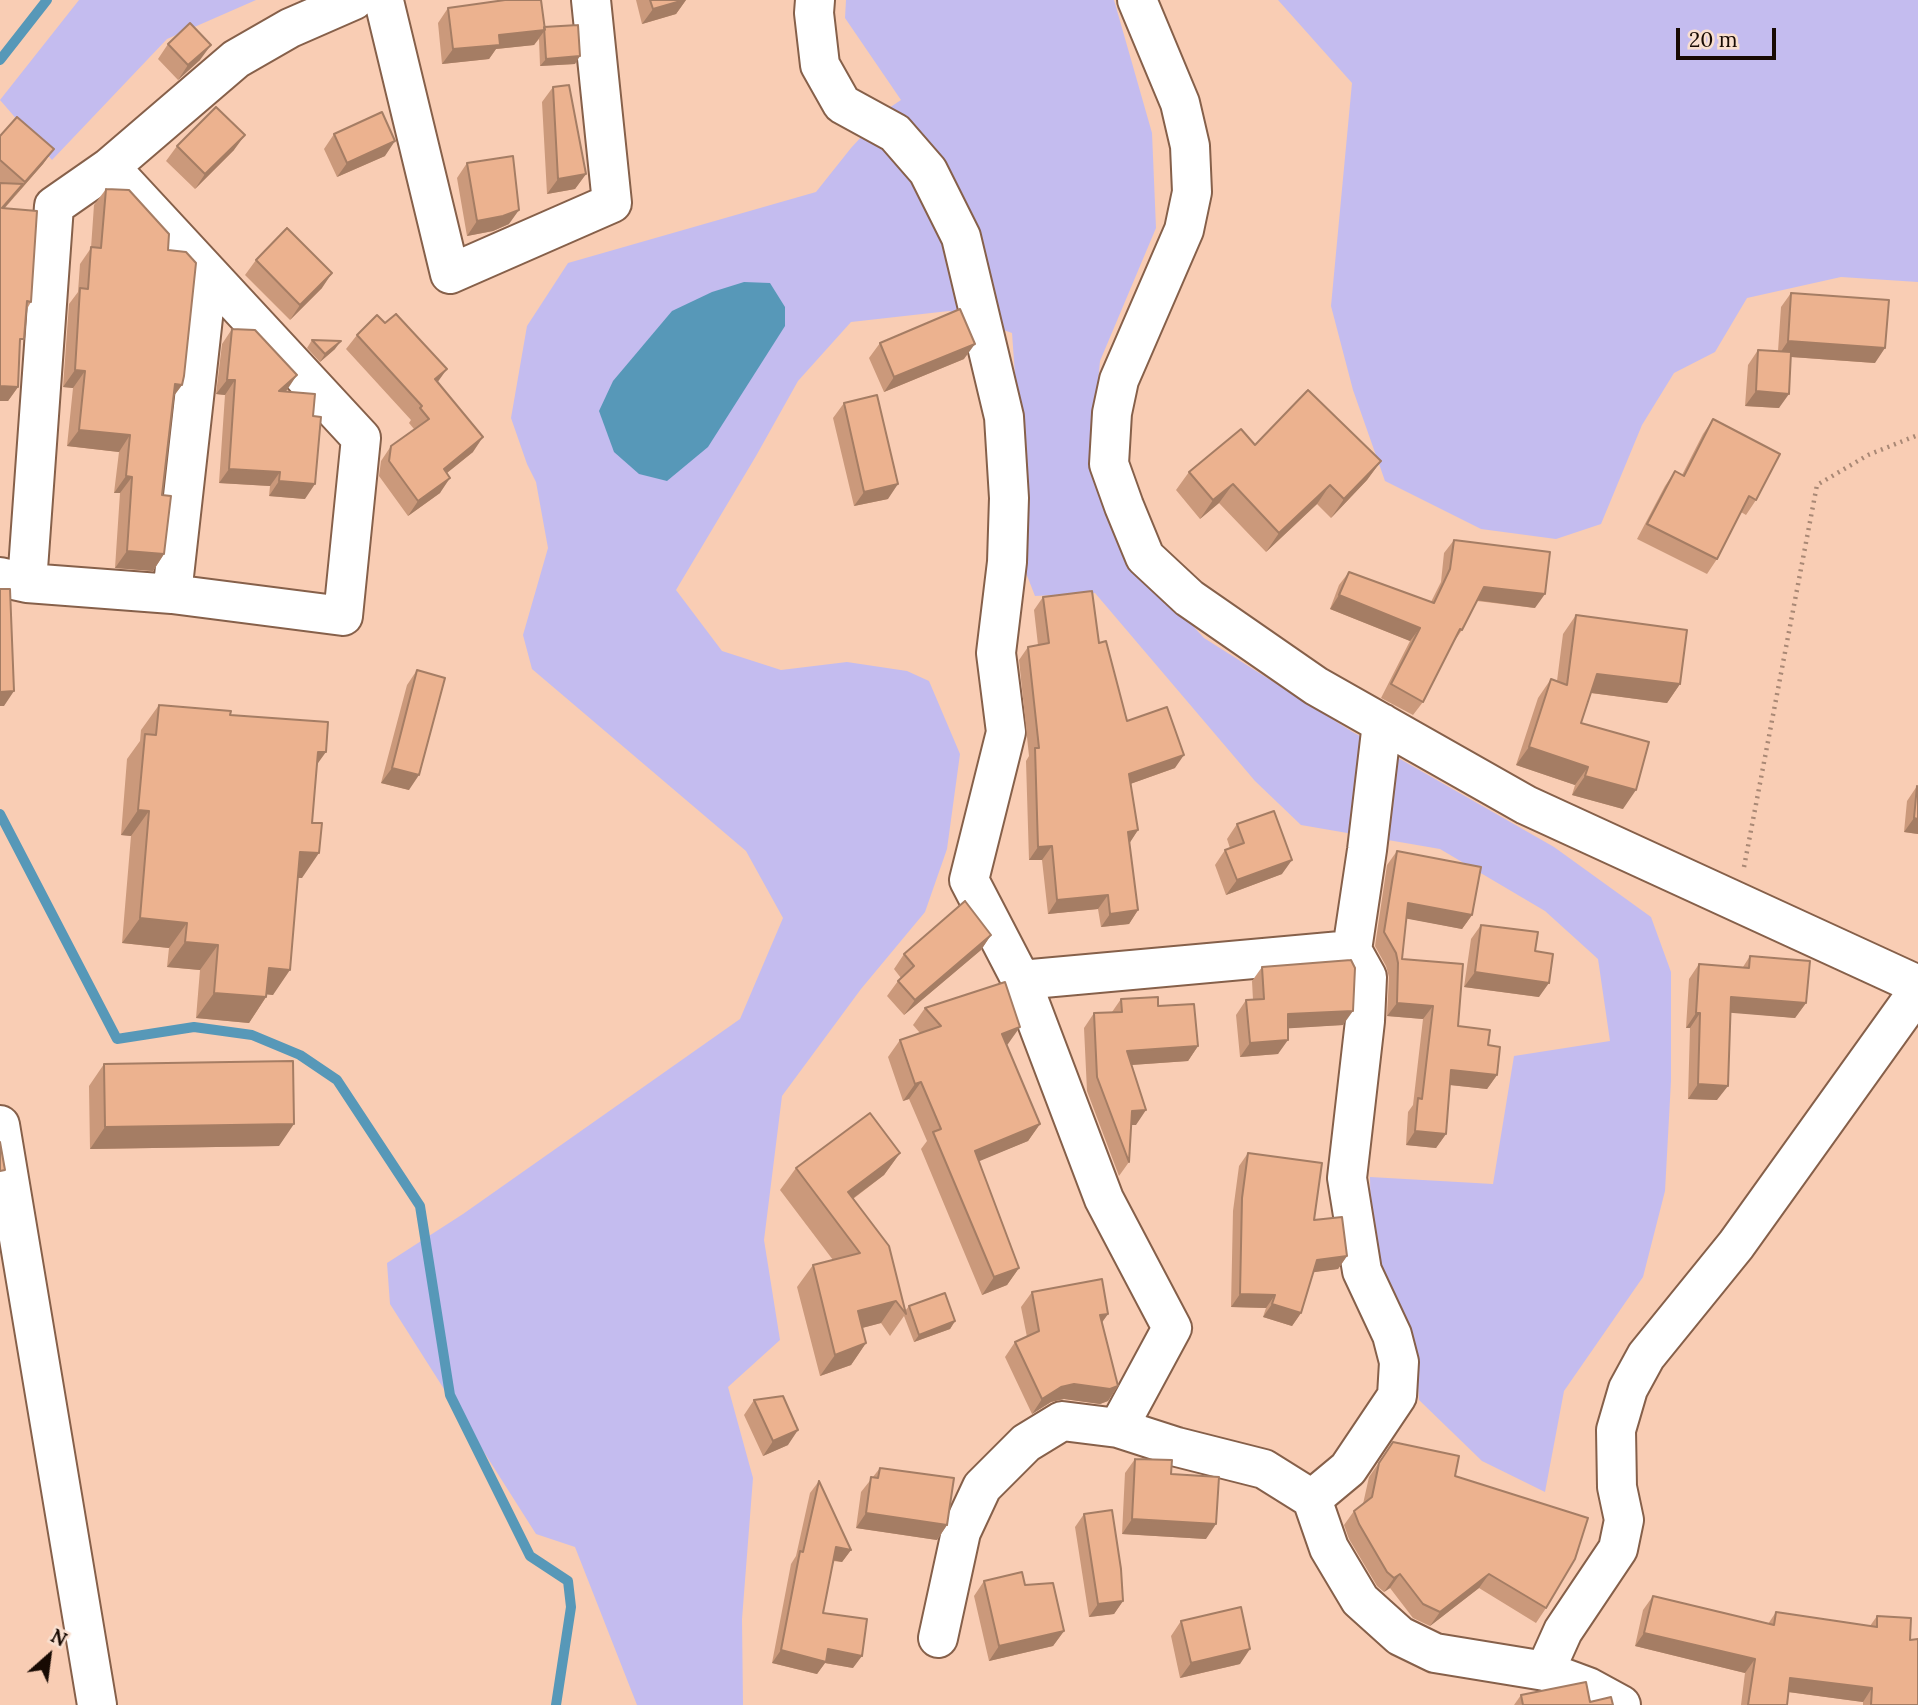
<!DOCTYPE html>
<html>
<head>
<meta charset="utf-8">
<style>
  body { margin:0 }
  #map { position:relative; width:1918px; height:1705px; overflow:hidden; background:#f9cdb4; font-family:Lora,serif }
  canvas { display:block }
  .north { position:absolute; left:14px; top:1621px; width:70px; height:70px; -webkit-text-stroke:5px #f9dfcf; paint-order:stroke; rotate:28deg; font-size:19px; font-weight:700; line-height:28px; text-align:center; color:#180a03 }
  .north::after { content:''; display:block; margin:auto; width:24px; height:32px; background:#180a03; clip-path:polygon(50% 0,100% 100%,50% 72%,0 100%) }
  .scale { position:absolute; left:1676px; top:28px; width:100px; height:32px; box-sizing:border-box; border:4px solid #180a03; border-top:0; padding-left:9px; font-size:21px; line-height:24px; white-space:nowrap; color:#180a03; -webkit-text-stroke:5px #f9dfcf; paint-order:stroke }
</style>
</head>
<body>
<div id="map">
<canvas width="1918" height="1705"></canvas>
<div class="north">N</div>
<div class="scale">20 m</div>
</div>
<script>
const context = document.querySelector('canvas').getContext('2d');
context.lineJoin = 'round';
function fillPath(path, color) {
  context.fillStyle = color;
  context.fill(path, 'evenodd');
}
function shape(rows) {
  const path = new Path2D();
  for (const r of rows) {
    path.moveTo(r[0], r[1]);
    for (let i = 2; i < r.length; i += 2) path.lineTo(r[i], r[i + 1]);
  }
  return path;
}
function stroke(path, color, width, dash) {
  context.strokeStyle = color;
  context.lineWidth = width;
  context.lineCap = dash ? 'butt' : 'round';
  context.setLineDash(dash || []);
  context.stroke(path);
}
const green = shape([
  [79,0,256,0,167,39,52,160,0,100],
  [846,0,1114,0,1152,133,1156,228,1100,361,1090,464,1117,543,1204,638,1351,731,1554,847,1651,917,1671,972,1671,1081,1665,1191,1643,1277,1564,1391,1545,1492,1482,1461,1419,1400,1416,1356,1393,1301,1371,1238,1370,1177,1493,1184,1514,1056,1610,1041,1598,959,1545,911,1440,849,1301,825,1255,781,1095,593,1035,596,1026,573,1025,513,1012,333,949,311,851,322,798,381,756,456,676,590,722,651,781,670,847,662,907,671,929,681,960,754,947,849,925,912,861,989,782,1096,764,1240,780,1340,728,1387,753,1478,742,1619,743,1705,637,1705,575,1547,536,1534,390,1304,387,1263,463,1214,740,1019,783,918,746,851,532,669,523,635,548,548,536,482,527,464,511,418,527,326,568,263,816,192,851,148,886,110,901,100,845,18],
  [1278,0,1918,0,1918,282,1841,277,1747,298,1715,352,1674,373,1642,425,1601,524,1556,539,1481,529,1385,481,1353,390,1331,306,1352,83]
]);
const water = shape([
  [744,282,770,283,785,307,785,326,708,447,667,481,639,474,614,452,599,411,613,381,672,311,712,292]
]);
const stream = shape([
  [0,60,47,0],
  [0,814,117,1039,194,1027,252,1035,300,1055,337,1080,420,1206,450,1395,530,1556,568,1581,571,1607,556,1705]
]);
const path = shape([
  [1744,867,1817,485,1868,455,1918,435]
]);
const minor = shape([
  [815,0,814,13,820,65,842,104,895,133,928,171,961,237,1004,417,1009,498,1007,562,996,653,1006,732,969,880,1021,980,1104,1199,1172,1328,1118,1428],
  [1137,0,1180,103,1190,146,1192,192,1184,230,1119,380,1112,413,1109,464,1124,506,1145,557,1189,598,1316,686,1526,805,1918,985],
  [384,1,450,274,612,203,591,0],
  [110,167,236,59,290,28,354,0],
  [0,577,27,583,172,594,343,616,361,438,110,167,54,206,27,583],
  [172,594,208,273],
  [1021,980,1352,950,1367,850,1382,723],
  [0,1125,97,1705],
  [1312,1499,1348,1469,1397,1396,1399,1362,1392,1335,1362,1271,1347,1178,1365,1021,1367,977,1352,950],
  [938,1638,961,1532,982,1487,1026,1443,1062,1421,1118,1428,1177,1447,1264,1469,1312,1499,1329,1548,1360,1600,1400,1636,1435,1653,1545,1671,1588,1687,1621,1705],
  [1545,1671,1563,1631,1618,1549,1624,1520,1617,1487,1616,1430,1628,1389,1646,1356,1736,1245,1918,991]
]);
const wall = shape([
  [636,0,686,0,676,14,642,24],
  [448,8,544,27,575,64,540,66,539,39,534,45,496,49,489,59,442,64,438,23],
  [168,44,200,60,178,80,158,59],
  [553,87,586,174,575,189,547,194,542,102],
  [334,134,385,156,337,177,324,149],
  [0,136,54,149,43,164,4,209,31,302,27,309,20,344,18,387,8,401,0,401],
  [177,146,234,150,195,189,166,161],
  [467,163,509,224,493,231,467,236,457,178],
  [106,189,168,250,182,385,173,397,162,495,164,554,153,571,115,568,120,493,114,493,119,452,67,446,73,388,63,387,69,304,78,292,80,264,91,248,94,205],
  [256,260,322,288,290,320,245,275],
  [1791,293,1875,363,1791,357,1779,408,1745,406,1748,365,1758,350,1778,351,1781,307],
  [232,329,287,390,286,391,305,499,269,496,270,486,219,483,225,395,216,394,222,344],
  [357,335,438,382,473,452,447,473,440,493,408,516,379,476,381,461,391,446,414,429,409,423,411,420,346,349],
  [312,340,335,349,320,362,307,348],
  [880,343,964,359,884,392,869,358],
  [844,403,888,499,854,506,833,418],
  [1713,419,1756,500,1746,515,1741,512,1717,559,1707,574,1637,539,1665,486,1675,471,1682,475,1703,434],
  [1255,445,1381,461,1367,480,1331,518,1317,504,1266,552,1219,503,1200,519,1176,490,1189,472],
  [1454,540,1535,608,1477,601,1462,630,1453,643,1423,702,1413,715,1381,698,1410,641,1330,609,1339,585,1349,572,1431,602,1441,582,1444,553],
  [1043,597,1099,643,1127,721,1175,768,1130,784,1138,830,1129,843,1138,910,1129,924,1101,927,1098,909,1048,914,1042,860,1029,860,1026,761,1029,756,1019,660,1028,647,1038,645,1034,610],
  [1576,615,1680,684,1667,703,1591,693,1581,723,1623,809,1572,795,1575,785,1516,765,1538,698,1551,679,1557,681,1563,634],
  [417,670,409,790,381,783,407,685],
  [159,705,230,715,317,766,302,878,298,878,273,995,267,994,266,997,249,1023,196,1018,200,970,167,967,169,948,122,943,131,836,121,835,127,759,140,741,141,730],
  [1917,786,1918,834,1904,832,1907,801],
  [1237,824,1282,874,1226,895,1215,865,1225,850,1230,848,1227,839],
  [1397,851,1472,915,1462,929,1406,918,1402,959,1458,1026,1488,1045,1497,1075,1487,1089,1450,1085,1446,1134,1436,1148,1406,1145,1408,1112,1413,1105,1423,1019,1387,1016,1389,977,1386,966,1375,946,1387,865],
  [1481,925,1535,951,1539,997,1464,987,1471,939],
  [991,935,981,950,904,1015,887,996,898,981,901,978,894,969,904,954],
  [1750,956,1806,1003,1795,1018,1731,1012,1717,1100,1688,1099,1690,1028,1686,1028,1689,979,1699,964,1743,967],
  [1262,967,1343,1025,1288,1028,1278,1054,1240,1057,1236,1015,1246,1000,1253,1000,1252,981],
  [1121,999,1158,1006,1198,1046,1188,1061,1131,1065,1136,1125,1131,1125,1129,1162,1119,1176,1087,1091,1084,1028,1094,1013,1112,1012],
  [925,1008,1008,1044,1007,1045,1040,1124,1028,1141,978,1161,1019,1268,1007,1285,982,1295,921,1149,927,1141,909,1099,903,1101,888,1057,900,1040,920,1033,913,1025],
  [104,1064,279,1146,90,1149,89,1086],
  [900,1153,884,1175,853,1199,905,1311,909,1306,955,1321,950,1329,914,1342,904,1316,890,1336,881,1323,862,1328,866,1343,851,1365,820,1376,797,1287,813,1265,833,1260,780,1190,796,1168],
  [1248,1153,1314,1220,1347,1256,1338,1269,1313,1272,1301,1313,1292,1326,1263,1317,1266,1308,1231,1307,1233,1211,1239,1166],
  [1032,1292,1108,1314,1102,1322,1118,1386,1108,1401,1100,1404,1064,1399,1051,1402,1032,1414,1005,1357,1015,1342,1027,1337,1021,1307],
  [754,1400,788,1445,763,1456,744,1415],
  [1393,1442,1455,1476,1546,1608,1536,1623,1479,1588,1430,1626,1413,1618,1390,1588,1384,1592,1377,1586,1349,1539,1344,1525,1354,1511,1363,1504,1369,1477],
  [1135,1459,1171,1474,1206,1539,1122,1534,1125,1473],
  [880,1468,947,1525,937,1540,856,1528,861,1492],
  [819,1481,851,1550,842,1562,833,1561,823,1613,853,1668,825,1663,817,1674,772,1663,791,1564,796,1556,810,1493],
  [1084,1514,1123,1601,1114,1614,1089,1617,1075,1527],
  [984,1581,1064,1631,1053,1646,989,1661,974,1596],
  [1653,1596,1768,1624,1776,1612,1870,1626,1877,1616,1910,1640,1918,1705,1863,1705,1863,1702,1788,1692,1787,1705,1741,1705,1745,1673,1635,1646,1643,1610],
  [1181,1621,1240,1664,1180,1678,1171,1636],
  [1521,1695,1590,1702,1613,1705,1514,1705]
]);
const shadedWall = shape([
  [684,0,686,0,676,14,642,24,653,9],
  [545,30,534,45,496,49,489,59,442,64,453,49,499,35],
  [211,45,200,60,178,80,188,65],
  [580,56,575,64,540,66,546,59],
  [245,135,234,150,195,189,205,174],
  [395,141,385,156,337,177,347,163],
  [54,149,43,164,14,197,25,182],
  [586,174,575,189,547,194,558,179],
  [23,184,13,198,0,213,0,211],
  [519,210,509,224,493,231,467,236,477,221],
  [332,273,322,288,290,320,300,305],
  [341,341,335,349,320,362,325,354],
  [1788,341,1885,348,1875,363,1778,356],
  [975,344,964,359,884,392,894,377],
  [447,369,437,383,435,379],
  [75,370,85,371,73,388,63,387],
  [297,375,287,390,269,406,279,391],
  [227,380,235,380,225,395,216,394],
  [175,384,182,385,170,401],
  [0,386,18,387,8,401,0,401],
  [1756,391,1789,394,1779,408,1745,406],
  [79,430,130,435,119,452,67,446],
  [483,437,473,452,433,484,444,469],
  [1381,461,1367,480,1331,518,1344,499],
  [229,469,280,472,270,486,219,483],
  [126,476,132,477,120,493,114,493],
  [450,478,440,493,408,516,418,501],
  [279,481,315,484,305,499,269,496],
  [898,484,888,499,854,506,864,492],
  [1233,484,1219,503,1200,519,1213,500],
  [1330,485,1317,504,1266,552,1279,533],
  [127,551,164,554,153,571,115,568],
  [1484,587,1545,594,1535,608,1475,600],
  [1339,595,1420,628,1410,641,1330,609],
  [1597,674,1680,684,1667,703,1584,692],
  [14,691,4,706,0,706,0,692],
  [1529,747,1588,767,1575,785,1516,765],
  [318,752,326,752,308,777],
  [1184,755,1175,768,1119,788,1129,774],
  [392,768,419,775,409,790,381,783],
  [1585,776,1636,790,1623,809,1572,795],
  [138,810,149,811,131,836,121,835],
  [1914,818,1918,819,1918,834,1904,832],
  [1138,830,1129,844,1128,832],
  [1052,846,1042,860,1029,860,1038,847],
  [300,852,319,853,302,878,282,877],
  [1292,860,1282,874,1226,895,1237,880],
  [1108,895,1098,909,1048,914,1057,900],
  [1408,903,1472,915,1462,929,1398,917],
  [1138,910,1129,924,1101,927,1110,914],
  [140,918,187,923,169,948,122,943],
  [991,935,981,950,904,1015,915,1000],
  [185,942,218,945,200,970,167,967],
  [269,968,290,970,273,995,251,993],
  [1475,972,1549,983,1539,997,1464,987],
  [214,993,266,997,249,1023,196,1018],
  [1731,997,1806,1003,1795,1018,1721,1012],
  [1397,1003,1433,1006,1423,1019,1387,1016],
  [1353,1011,1343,1025,1278,1029,1288,1014],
  [1696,1013,1700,1013,1690,1028,1686,1028],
  [1020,1027,1008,1044,990,1051,1002,1034],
  [1288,1040,1278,1054,1240,1057,1250,1043],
  [1198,1046,1188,1061,1117,1066,1127,1051],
  [1451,1070,1497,1075,1487,1089,1441,1084],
  [921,1082,909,1099,903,1101,915,1084],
  [1698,1084,1728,1086,1717,1100,1688,1099],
  [1146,1110,1136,1125,1122,1125,1132,1111],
  [294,1124,279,1146,90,1149,105,1127],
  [1040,1124,1028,1141,963,1168,975,1151],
  [1415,1131,1446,1134,1436,1148,1406,1145],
  [900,1153,884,1175,832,1214,848,1192],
  [1347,1256,1338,1269,1308,1273,1317,1260],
  [1019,1268,1007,1285,982,1295,994,1277],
  [1240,1294,1275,1295,1266,1308,1231,1307],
  [896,1301,881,1323,843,1333,858,1311],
  [1272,1304,1301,1313,1292,1326,1263,1317],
  [1108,1314,1098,1328,1100,1315],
  [955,1321,950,1329,914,1342,919,1335],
  [866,1343,851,1365,820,1376,835,1355],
  [1074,1384,1118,1386,1108,1401,1100,1404,1064,1399,1051,1402,1032,1414,1042,1399,1061,1387],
  [798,1430,788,1445,763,1456,773,1441],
  [866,1513,947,1525,937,1540,856,1528],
  [1132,1519,1216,1524,1206,1539,1122,1534],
  [836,1547,851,1550,842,1562,827,1559],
  [1400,1574,1390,1588,1384,1592,1394,1578],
  [1489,1574,1479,1588,1430,1626,1440,1612],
  [1123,1601,1114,1614,1089,1617,1098,1604],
  [1064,1631,1053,1646,989,1661,999,1646],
  [1644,1633,1755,1659,1745,1673,1635,1646],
  [828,1649,862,1656,853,1668,825,1663,817,1674,772,1663,781,1650],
  [1250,1649,1240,1664,1180,1678,1191,1663],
  [1790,1678,1872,1688,1863,1702,1781,1691]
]);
const building = shape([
  [505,0,541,0,545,30,499,35,500,45,453,49,448,8,505,0],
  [650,0,684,0,653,9,650,0],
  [190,23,211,45,188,65,168,44,190,23],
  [578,25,580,56,546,59,544,27,578,25],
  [569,85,586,174,558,179,553,87,569,85],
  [216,107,245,135,205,174,177,146,216,107],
  [382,112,395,141,347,163,334,134,382,112],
  [17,117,54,149,25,182,0,160,0,136,17,117],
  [513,156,519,210,503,216,477,221,467,163,513,156],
  [0,183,23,184,2,208,37,211,31,302,27,301,24,339,20,339,18,387,0,386,0,183],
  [106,189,129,190,169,234,168,250,186,252,196,263,184,376,182,385,175,384,162,495,171,496,164,554,127,551,132,477,126,476,130,435,79,430,85,371,75,370,80,288,88,289,91,247,101,248,106,189],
  [287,228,332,273,300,305,256,260,287,228],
  [1791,293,1889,300,1885,348,1788,341,1791,293],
  [960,309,975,344,894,377,880,343,960,309],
  [396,314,447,369,435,379,483,437,444,469,450,478,418,501,389,461,391,446,429,419,420,408,422,406,357,335,377,315,385,323,396,314],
  [232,329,255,330,297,375,279,391,315,394,313,416,321,417,315,484,279,481,280,472,229,469,235,380,227,380,232,329],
  [312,340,341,341,325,354,312,340],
  [1758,350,1791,352,1789,394,1756,391,1758,350],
  [1308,390,1381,461,1344,499,1330,485,1279,533,1233,484,1213,500,1189,472,1241,429,1255,445,1308,390],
  [877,395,898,484,864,492,844,403,877,395],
  [1713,419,1780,454,1756,500,1749,496,1717,559,1647,524,1675,471,1684,476,1713,419],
  [1454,540,1550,552,1545,594,1484,587,1462,630,1460,629,1423,702,1391,684,1420,628,1339,595,1349,572,1434,603,1450,569,1454,540],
  [0,589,10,589,14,691,0,692,0,589],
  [1092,591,1099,643,1106,641,1127,721,1167,707,1184,755,1129,774,1138,830,1128,832,1138,910,1110,914,1108,895,1057,900,1052,846,1038,847,1035,748,1039,748,1028,647,1049,643,1043,597,1092,591],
  [1576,615,1687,630,1680,684,1597,674,1581,723,1649,742,1636,790,1585,776,1588,767,1529,747,1551,679,1567,685,1576,615],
  [417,670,445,678,419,775,392,768,417,670],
  [159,705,231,711,230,715,328,722,326,752,318,752,312,823,322,823,319,853,300,852,290,970,269,968,266,997,214,993,218,945,185,942,187,923,140,918,149,811,138,810,145,734,156,735,159,705],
  [1917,786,1918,787,1918,819,1914,818,1917,786],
  [1274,811,1292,860,1237,880,1225,850,1244,843,1237,824,1274,811],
  [1397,851,1481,867,1472,915,1408,903,1402,959,1463,964,1458,1026,1490,1030,1488,1045,1500,1047,1497,1075,1451,1070,1446,1134,1415,1131,1418,1098,1422,1099,1433,1006,1397,1003,1398,963,1396,953,1384,932,1397,851],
  [965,901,991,935,915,1000,898,981,914,966,904,954,965,901],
  [1481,925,1538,932,1535,951,1553,954,1549,983,1475,972,1481,925],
  [1750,956,1810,961,1806,1003,1731,997,1728,1086,1698,1084,1700,1013,1696,1013,1699,964,1749,968,1750,956],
  [1351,960,1355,968,1353,1011,1288,1014,1288,1040,1250,1043,1246,1000,1264,999,1262,967,1351,960],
  [1005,982,1020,1027,1002,1034,1040,1124,975,1151,1019,1268,994,1277,933,1132,941,1129,921,1082,915,1084,900,1040,941,1026,925,1008,1005,982],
  [1158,997,1158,1006,1194,1004,1198,1046,1127,1051,1146,1110,1132,1111,1129,1162,1097,1077,1094,1013,1122,1012,1121,999,1158,997],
  [293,1061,294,1124,105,1127,104,1064,293,1061],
  [870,1113,900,1153,848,1192,889,1246,906,1314,896,1301,858,1311,866,1343,835,1355,813,1265,860,1253,796,1168,870,1113],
  [0,1142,5,1170,0,1171,0,1142],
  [1248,1153,1322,1163,1314,1220,1342,1217,1347,1256,1317,1260,1301,1313,1272,1304,1275,1295,1240,1294,1242,1198,1248,1153],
  [1102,1279,1108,1314,1100,1315,1118,1386,1110,1389,1074,1384,1061,1387,1042,1399,1015,1342,1039,1331,1032,1292,1102,1279],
  [945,1293,955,1321,919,1335,909,1306,945,1293],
  [783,1396,798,1430,773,1441,754,1400,783,1396],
  [1393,1442,1459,1456,1455,1476,1588,1518,1575,1559,1546,1608,1489,1574,1440,1612,1423,1604,1400,1574,1394,1578,1387,1572,1359,1524,1354,1511,1372,1497,1379,1463,1393,1442],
  [1135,1459,1172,1460,1171,1474,1219,1477,1216,1524,1132,1519,1135,1459],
  [880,1468,954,1478,947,1525,866,1513,871,1477,878,1478,880,1468],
  [819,1481,851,1550,836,1547,823,1613,867,1619,862,1656,828,1649,826,1662,781,1650,800,1551,803,1552,819,1481],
  [1112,1510,1121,1569,1123,1601,1098,1604,1084,1514,1112,1510],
  [1022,1572,1025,1585,1053,1583,1064,1631,999,1646,984,1581,1022,1572],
  [1653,1596,1774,1625,1776,1612,1877,1627,1877,1616,1911,1618,1910,1640,1918,1639,1918,1705,1871,1705,1872,1688,1790,1678,1787,1705,1748,1705,1755,1659,1644,1633,1653,1596],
  [1241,1607,1250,1649,1191,1663,1181,1621,1241,1607],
  [1586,1682,1590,1702,1611,1697,1613,1705,1523,1705,1521,1695,1586,1682]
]);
fillPath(green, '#c4bcef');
fillPath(water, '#5798b8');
stroke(stream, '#5798b8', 10);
stroke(minor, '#86604a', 42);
stroke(path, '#a98875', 4.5, [2, 5]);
stroke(minor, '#fff', 38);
fillPath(wall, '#cb997b');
fillPath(shadedWall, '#a57d64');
fillPath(building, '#ecb28f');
stroke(building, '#a57d64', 2);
</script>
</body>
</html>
